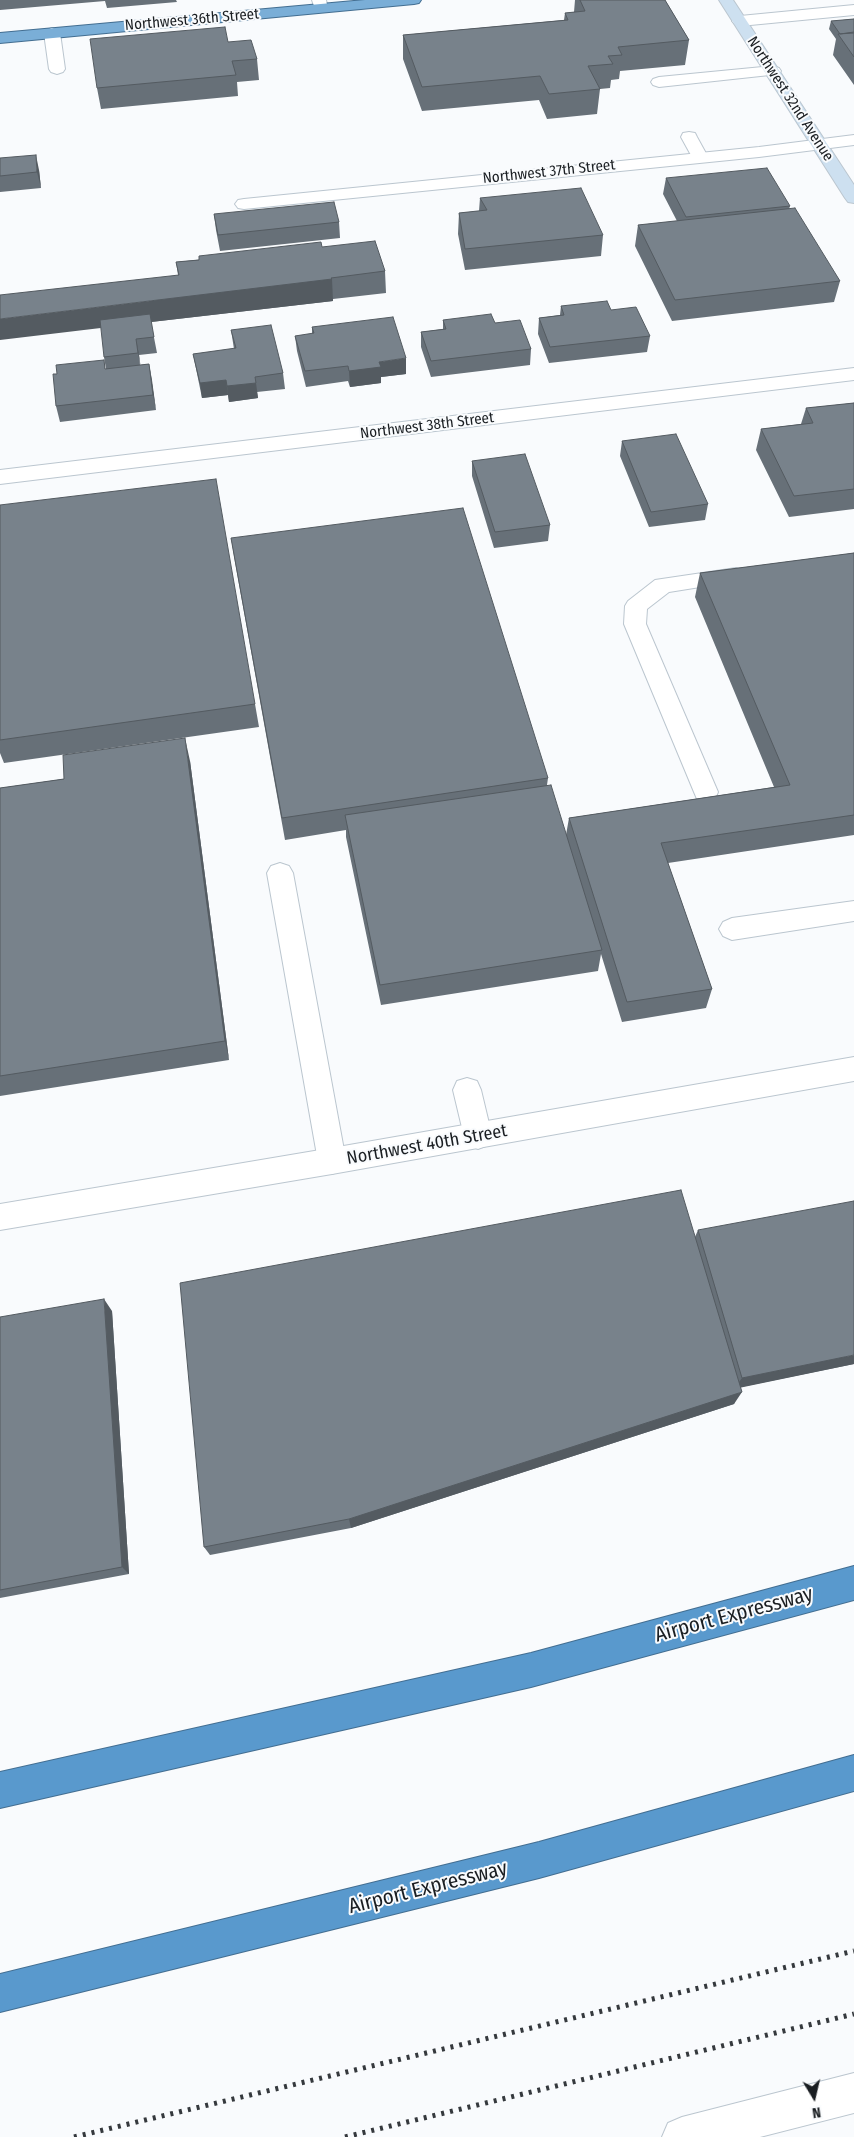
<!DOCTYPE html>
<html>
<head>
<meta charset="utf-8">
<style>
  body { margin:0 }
  #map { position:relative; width:854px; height:2137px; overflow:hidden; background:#f9fbfd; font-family:"Fira Sans Condensed",sans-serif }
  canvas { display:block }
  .north { position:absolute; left:789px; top:2072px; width:50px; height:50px; -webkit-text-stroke:4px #f9fbfd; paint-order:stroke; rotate:171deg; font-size:14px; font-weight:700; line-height:20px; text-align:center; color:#1a1e22 }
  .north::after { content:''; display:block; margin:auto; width:18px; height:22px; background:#1a1e22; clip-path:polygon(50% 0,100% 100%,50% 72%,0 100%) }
</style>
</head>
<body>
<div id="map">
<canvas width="854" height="2137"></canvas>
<div class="north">N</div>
</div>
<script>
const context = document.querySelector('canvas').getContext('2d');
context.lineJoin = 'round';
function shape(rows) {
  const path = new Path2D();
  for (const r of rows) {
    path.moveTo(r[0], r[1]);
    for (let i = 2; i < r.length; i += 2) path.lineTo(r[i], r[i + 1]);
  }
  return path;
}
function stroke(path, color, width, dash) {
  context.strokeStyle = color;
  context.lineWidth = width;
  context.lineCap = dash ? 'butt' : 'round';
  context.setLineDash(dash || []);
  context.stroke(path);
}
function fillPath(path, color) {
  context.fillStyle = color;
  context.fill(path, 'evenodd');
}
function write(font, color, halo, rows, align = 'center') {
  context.font = font + ' "Fira Sans Condensed",sans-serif';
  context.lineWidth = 4;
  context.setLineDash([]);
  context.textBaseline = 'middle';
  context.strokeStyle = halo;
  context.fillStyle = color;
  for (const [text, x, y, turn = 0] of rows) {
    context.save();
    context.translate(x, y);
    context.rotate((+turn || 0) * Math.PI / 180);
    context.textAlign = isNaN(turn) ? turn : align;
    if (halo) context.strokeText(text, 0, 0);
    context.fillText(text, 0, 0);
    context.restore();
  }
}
const service = shape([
  [312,0,326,0,328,9,326,12,316,12,312,0],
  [854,5,854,15,740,26,735,24,732,21,735,18,740,16,854,5],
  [52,28,57,30,60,33,65,69,63,72,57,74,51,72,49,69,44,33,47,30,52,28],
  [773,66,779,68,781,71,779,74,659,87,653,85,651,82,653,79,659,77,773,66],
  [689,132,695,133,697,137,708,157,706,161,700,162,694,161,692,157,681,137,683,133,689,132],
  [736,568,744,570,747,575,744,580,669,592,647,609,646,624,718,792,715,799,706,801,697,799,694,792,624,624,625,606,628,601,655,580,736,568],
  [280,863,289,866,293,873,346,1161,342,1170,332,1174,322,1170,318,1161,267,873,271,866,280,863],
  [854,901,854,921,732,940,723,936,719,929,723,922,732,918,854,901],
  [467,1078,477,1081,481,1090,492,1136,488,1145,478,1149,468,1145,464,1136,453,1090,457,1081,467,1078]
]);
const minor = shape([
  [854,135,854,145,759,157,244,209,238,208,235,204,238,200,244,199,759,147,854,135],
  [854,368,854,380,0,484,0,470,854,368],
  [854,1057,854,1081,332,1174,0,1230,0,1204,332,1148,854,1057],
  [854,2073,854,2113,760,2137,662,2137,668,2123,682,2117,854,2073]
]);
const secondary = shape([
  [719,0,733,0,854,185,854,203,848,202,845,198,719,0]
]);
const trunk = shape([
  [365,0,421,0,419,3,414,4,0,43,0,33,365,0]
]);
const motorway = shape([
  [854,1566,854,1600,531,1687,0,1808,0,1772,531,1653,854,1566],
  [854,1755,854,1791,539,1878,0,2012,0,1974,539,1842,854,1755]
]);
const rail = shape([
  [74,2137,854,1951],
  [345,2137,854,2014]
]);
const wall = shape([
  [0,0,176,0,177,2,107,8,105,1,0,10],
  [575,0,665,0,689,40,685,65,620,71,619,79,611,80,610,88,600,89,597,114,547,119,539,100,422,111,403,59,403,35,564,20,565,13,574,12],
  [854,19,854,85,833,55,836,39,829,29,831,21],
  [228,42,257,59,259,80,237,82,238,96,101,109,97,88],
  [0,158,39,170,41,188,0,192],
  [666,178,790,206,789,209,840,281,834,302,672,321,635,246,638,225,677,221,663,194],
  [480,198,603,235,601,256,465,270,458,234,459,213,479,211],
  [214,214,339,222,340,238,220,251,216,230],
  [322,247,385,271,386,293,333,299,333,301,151,322,157,353,139,355,140,365,149,364,156,410,60,422,56,406,57,374,104,360,105,369,106,369,104,357,178,275,176,262],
  [561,306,611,310,650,336,647,352,549,363,538,334,539,318,560,315],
  [443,320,495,323,531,349,530,365,431,377,421,347,421,332,443,329],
  [312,327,406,374,381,377,381,383,350,387,348,381,306,387,297,351,295,336,312,334],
  [231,330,283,373,285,389,257,392,258,398,229,402,228,395,202,398,193,354,234,349],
  [854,403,854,509,789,517,756,450,761,429,801,424,806,408],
  [622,441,708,504,705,520,649,527,620,456],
  [472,461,550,525,548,541,494,548,472,476],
  [0,505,255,704,259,727,4,763,0,753],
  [231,538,548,778,547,785,566,835,569,818,774,787,695,597,700,573,854,553,854,835,668,863,712,989,706,1008,622,1022,601,954,598,971,381,1005,346,837,346,830,285,840,235,562],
  [190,761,229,1060,0,1096,0,788],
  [698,1230,854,1364,741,1387,734,1404,351,1528,210,1555,204,1547,695,1237],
  [112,1311,129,1574,0,1598,0,1317]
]);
const shadedWall = shape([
  [36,155,39,170,41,188,37,172],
  [332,279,333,301,151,322,157,353,151,322,0,340,0,319],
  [136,339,139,355,141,369,138,353],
  [406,358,406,374,381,377,381,383,350,387,349,371,379,362],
  [149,364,152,380,156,410,153,395],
  [226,380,228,395,202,398,200,383],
  [256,383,258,398,229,402,227,386],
  [185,738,190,761,229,1060,225,1041],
  [104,1299,112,1311,129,1574,122,1567],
  [854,1355,854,1364,734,1389,742,1378],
  [742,1392,734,1404,351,1528,349,1519]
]);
const building = shape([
  [580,0,665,0,689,40,618,47,622,55,608,56,613,64,588,66,600,89,549,94,540,76,422,87,403,35,568,20,565,13,585,11,580,0],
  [854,19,854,32,840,34,831,21,854,19],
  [225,27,228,42,251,40,257,59,232,61,236,75,97,88,90,39,225,27],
  [854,33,854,57,838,34,854,33],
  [36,155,37,172,0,176,0,158,36,155],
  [767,168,790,206,686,217,666,178,767,168],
  [581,188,603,235,465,249,459,213,487,210,480,198,581,188],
  [334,202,339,222,218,235,214,214,334,202],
  [795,208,840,281,675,300,638,225,795,208],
  [375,241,385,271,331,278,332,279,0,319,0,295,179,275,176,262,199,260,199,256,321,242,322,247,375,241],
  [607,301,611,310,636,307,650,336,550,347,539,318,564,315,561,306,607,301],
  [150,314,154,337,136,339,138,353,104,357,100,320,150,314],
  [491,314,495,323,520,320,531,349,431,361,421,332,446,329,443,320,491,314],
  [393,317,406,358,379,362,381,367,349,371,348,366,305,371,295,336,314,333,312,327,393,317],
  [271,325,283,373,255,377,256,383,227,386,226,380,200,383,193,354,236,348,231,330,271,325],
  [104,360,105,369,149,364,153,395,56,406,53,374,57,374,56,365,104,360],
  [854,403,854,489,794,496,761,429,813,423,806,408,854,403],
  [676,434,708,504,651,512,622,441,676,434],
  [525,454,550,525,495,532,472,461,525,454],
  [216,479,255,704,0,740,0,505,216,479],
  [463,508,548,778,282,818,231,538,463,508],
  [854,553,854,815,661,843,712,989,627,1002,569,818,790,785,700,573,854,553],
  [185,738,225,1041,0,1076,0,788,64,779,63,755,185,738],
  [551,785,602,950,380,985,345,815,551,785],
  [681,1190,742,1392,349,1519,204,1547,180,1283,681,1190],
  [854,1201,854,1355,742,1378,698,1230,854,1201],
  [104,1299,122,1567,0,1590,0,1317,104,1299]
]);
const farStreetnames = [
  ["Northwest 36th Street",192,20,-5],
  ["Northwest 32nd Avenue",790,99,57],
  ["Northwest 37th Street",549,172,-6],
  ["Northwest 38th Street",427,426,-7]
];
const streetNames = [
  ["Northwest 40th Street",427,1145,-10]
];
const nearStreetnames = [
  ["Airport Expressway",734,1615,-15],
  ["Airport Expressway",428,1888,-14]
];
stroke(service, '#bbc6cf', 2);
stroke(minor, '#bbc6cf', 2);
stroke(secondary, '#bbc6cf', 2);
stroke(trunk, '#436e91', 2);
stroke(motorway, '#436e91', 2);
fillPath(service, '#fff');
fillPath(minor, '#fff');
fillPath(secondary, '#cde0f0');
fillPath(trunk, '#7aaed7');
fillPath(motorway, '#5999cd');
stroke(rail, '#35393d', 5, [3, 6]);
fillPath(wall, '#677078');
fillPath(shadedWall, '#545b61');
fillPath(building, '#78828b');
stroke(building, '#545b61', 1);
write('15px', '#1a1e22', '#f9fbfd', farStreetnames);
write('18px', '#1a1e22', '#f9fbfd', streetNames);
write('21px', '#1a1e22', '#f9fbfd', nearStreetnames);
</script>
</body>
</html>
